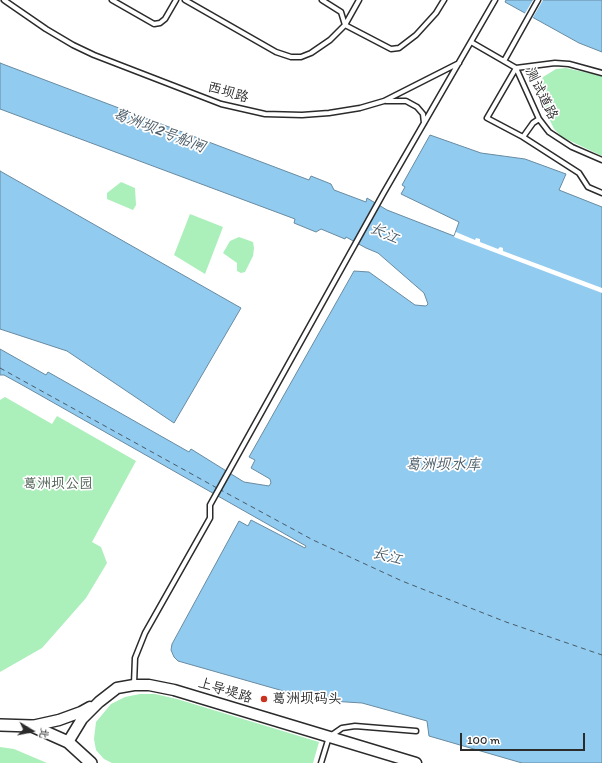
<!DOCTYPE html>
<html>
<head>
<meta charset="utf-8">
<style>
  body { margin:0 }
  #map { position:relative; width:602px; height:763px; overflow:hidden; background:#fff; font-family:Itim,"LXGW WenKai TC",sans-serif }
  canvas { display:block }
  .north { position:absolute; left:12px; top:711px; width:40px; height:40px; -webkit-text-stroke:3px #fff; paint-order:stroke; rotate:100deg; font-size:11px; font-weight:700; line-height:16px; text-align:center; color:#2b2b2b }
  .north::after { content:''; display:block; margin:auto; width:14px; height:18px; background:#2b2b2b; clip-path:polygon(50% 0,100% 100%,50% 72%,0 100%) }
  .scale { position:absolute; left:460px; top:733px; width:125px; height:18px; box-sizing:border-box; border:2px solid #2b2b2b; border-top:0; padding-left:5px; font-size:12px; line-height:14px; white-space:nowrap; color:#2b2b2b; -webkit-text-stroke:3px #fff; paint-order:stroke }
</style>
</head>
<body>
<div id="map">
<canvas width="602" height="763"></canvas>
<div class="north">北</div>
<div class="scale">100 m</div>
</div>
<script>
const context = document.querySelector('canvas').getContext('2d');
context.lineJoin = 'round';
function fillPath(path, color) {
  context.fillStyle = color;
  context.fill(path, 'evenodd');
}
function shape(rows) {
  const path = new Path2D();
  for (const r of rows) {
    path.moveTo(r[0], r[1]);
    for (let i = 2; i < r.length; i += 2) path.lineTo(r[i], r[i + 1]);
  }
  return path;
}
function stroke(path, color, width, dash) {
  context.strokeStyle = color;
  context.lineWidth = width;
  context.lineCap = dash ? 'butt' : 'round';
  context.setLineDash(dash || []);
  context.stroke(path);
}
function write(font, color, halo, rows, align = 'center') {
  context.font = font + ' Itim,"LXGW WenKai TC",sans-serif';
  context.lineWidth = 3.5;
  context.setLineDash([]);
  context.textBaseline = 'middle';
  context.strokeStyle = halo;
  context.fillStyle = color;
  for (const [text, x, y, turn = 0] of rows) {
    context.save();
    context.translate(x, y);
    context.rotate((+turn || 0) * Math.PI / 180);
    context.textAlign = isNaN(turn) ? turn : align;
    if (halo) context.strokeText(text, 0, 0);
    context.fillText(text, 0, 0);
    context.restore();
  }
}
const green = shape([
  [566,68,602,76,602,156,562,137,554,129,539,97,539,87,543,77,556,69],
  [121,182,135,188,136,205,133,210,107,199,107,193],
  [190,214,223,227,205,274,174,255],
  [239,237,253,242,254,248,253,256,245,272,241,273,237,271,237,263,223,253,230,241],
  [5,397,52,424,57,416,136,461,92,542,101,547,107,563,86,598,42,648,0,672,0,400],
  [140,694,155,694,177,699,319,742,313,763,112,763,104,759,96,750,94,739,96,722,111,704,125,697],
  [0,747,14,749,47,763,0,763]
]);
const water = shape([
  [506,0,602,0,602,52,579,43,505,2,506,0],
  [0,63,309,180,311,176,331,184,334,190,366,202,367,198,387,210,454,236,459,222,401,194,405,187,402,185,430,135,481,153,525,159,566,174,559,190,602,207,602,763,522,763,429,736,427,721,362,703,315,700,178,661,174,657,171,650,172,644,239,521,248,526,251,520,303,547,305,548,306,546,24,386,4,375,0,375,0,349,46,375,48,372,189,452,191,449,244,482,269,486,271,483,270,479,251,468,255,460,249,457,354,271,369,272,415,305,426,306,428,304,424,293,378,253,366,248,346,237,345,239,321,229,316,232,294,223,295,219,0,109,0,63],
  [0,171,241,308,174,423,67,351,0,329,0,171]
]);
const pier = shape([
  [533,0,543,0,532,19,524,15],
  [456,232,475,240,476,238,480,239,480,242,498,249,500,247,503,248,503,251,602,288,602,293,454,237]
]);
const ferry = shape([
  [0,368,217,488],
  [219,489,313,540,402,581,506,622,602,655]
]);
const service = shape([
  [4,0,46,29,73,45,94,55,221,104,265,114,302,115,329,113,360,108,384,101,459,63],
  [112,0,154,24,160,23,165,19,176,0],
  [185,0,276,52,291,57,301,57,311,53,330,40,345,25,359,0],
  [322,0,341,12,345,25,391,49,399,48,416,35,436,13,444,0],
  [471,42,516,68,487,118,523,137,579,173,588,187,602,193],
  [504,61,538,0],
  [602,73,569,64,555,63,516,68,539,119,549,132,572,147,602,160],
  [386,101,406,101,417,107,423,114,424,123],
  [523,137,533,123,539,119],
  [134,684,135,658,145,633,210,518,210,505,383,194,495,0],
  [321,763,329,737,342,728,355,726,416,731]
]);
const tertiary = shape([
  [32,726,59,720,81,712,90,707],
  [68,742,82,719,99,702,117,688,134,685,149,685,174,690,416,763]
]);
const secondary = shape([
  [0,725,32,726,68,742,91,763]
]);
const markers = [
  [264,699,4,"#c8321e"]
];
const streetNames = [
  ["西坝路",228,93,16],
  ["测试道路",541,94,64],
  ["上导堤路",225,691,17]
];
const parkNames = [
  ["葛洲坝公园",58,484]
];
const poiNames = [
  ["葛洲坝码头",272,699]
];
const waterNames = [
  ["葛洲坝2号船闸",159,131,21],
  ["长江",384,234,25],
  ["葛洲坝水库",443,465],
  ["长江",387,557,16]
];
fillPath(green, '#abefba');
fillPath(water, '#91cbf0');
stroke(water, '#688ba1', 1);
fillPath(pier, '#fff');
stroke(ferry, '#4a5b66', 1, [5, 4]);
stroke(service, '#2b2b2b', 7);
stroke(tertiary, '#2b2b2b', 13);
stroke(secondary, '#2b2b2b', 14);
stroke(service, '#fff', 4);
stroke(tertiary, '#fff', 10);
stroke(secondary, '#fff', 11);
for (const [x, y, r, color] of markers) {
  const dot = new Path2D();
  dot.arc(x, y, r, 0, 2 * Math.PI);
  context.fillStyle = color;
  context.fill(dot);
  stroke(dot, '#fff', 1.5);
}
write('14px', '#2b2b2b', '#fff', streetNames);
write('14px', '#4b5c4f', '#fff', parkNames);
write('14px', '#2b2b2b', '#fff', poiNames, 'left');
write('italic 15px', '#4a5b66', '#fff', waterNames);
</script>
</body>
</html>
